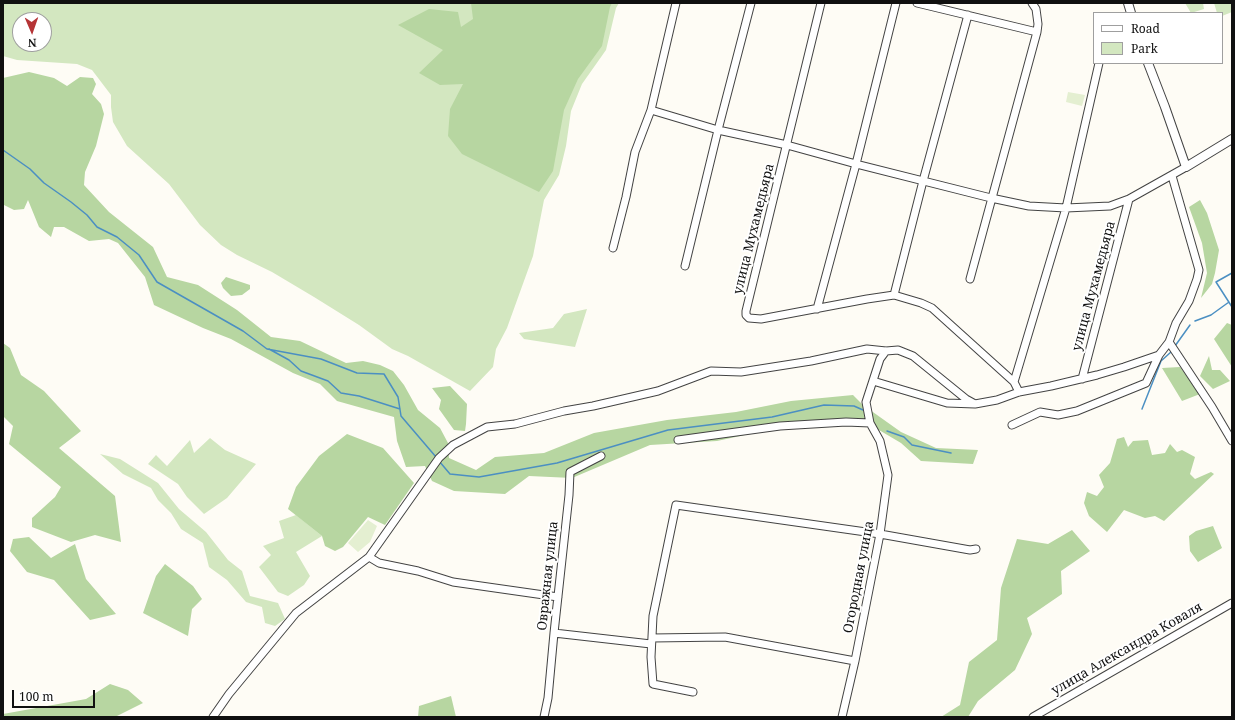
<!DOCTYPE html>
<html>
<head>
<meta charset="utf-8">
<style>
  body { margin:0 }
  #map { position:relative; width:1235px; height:720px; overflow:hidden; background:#fefcf5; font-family:"Noto Serif",serif }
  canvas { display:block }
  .frame { position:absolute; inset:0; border:4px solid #101010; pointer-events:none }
  .legend { position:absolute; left:1093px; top:12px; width:130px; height:52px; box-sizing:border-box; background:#fff; border:1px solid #9f9f9f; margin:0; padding:5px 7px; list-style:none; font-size:12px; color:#101010 }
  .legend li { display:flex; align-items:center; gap:8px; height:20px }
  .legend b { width:20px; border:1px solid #9f9f9f }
  .north { position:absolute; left:12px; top:12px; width:40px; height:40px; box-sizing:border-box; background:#fff; border:1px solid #9f9f9f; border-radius:50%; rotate:178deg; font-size:11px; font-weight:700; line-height:16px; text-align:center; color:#101010 }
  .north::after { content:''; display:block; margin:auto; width:14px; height:18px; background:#b53436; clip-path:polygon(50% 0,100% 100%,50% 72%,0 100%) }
  .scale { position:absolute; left:12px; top:690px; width:83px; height:18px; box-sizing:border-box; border:2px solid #101010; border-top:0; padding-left:5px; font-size:12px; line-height:14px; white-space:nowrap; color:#101010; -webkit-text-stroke:3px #fff; paint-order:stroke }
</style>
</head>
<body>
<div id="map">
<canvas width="1235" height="720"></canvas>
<div class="frame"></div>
<ul class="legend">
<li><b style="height:5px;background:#fff"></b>Road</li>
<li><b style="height:11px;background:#d3e7c0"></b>Park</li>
</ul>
<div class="north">N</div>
<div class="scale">100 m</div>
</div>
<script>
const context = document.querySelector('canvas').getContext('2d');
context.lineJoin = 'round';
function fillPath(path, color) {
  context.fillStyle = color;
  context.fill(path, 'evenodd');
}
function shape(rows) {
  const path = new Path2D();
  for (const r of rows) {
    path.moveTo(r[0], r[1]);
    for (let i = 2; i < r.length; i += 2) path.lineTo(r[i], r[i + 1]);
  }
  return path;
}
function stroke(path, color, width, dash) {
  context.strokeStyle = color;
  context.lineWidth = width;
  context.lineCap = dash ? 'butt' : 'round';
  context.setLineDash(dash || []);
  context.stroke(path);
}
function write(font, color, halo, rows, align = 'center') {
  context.font = font + ' "Noto Serif",serif';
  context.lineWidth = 4;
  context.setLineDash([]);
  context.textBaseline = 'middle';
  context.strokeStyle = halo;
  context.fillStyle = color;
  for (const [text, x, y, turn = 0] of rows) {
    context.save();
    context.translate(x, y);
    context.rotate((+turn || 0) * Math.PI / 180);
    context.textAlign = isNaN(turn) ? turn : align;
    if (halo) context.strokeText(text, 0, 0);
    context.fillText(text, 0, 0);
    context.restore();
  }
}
const green = shape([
  [3,3,619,3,616,8,606,50,582,84,571,111,566,146,559,175,544,200,533,256,507,328,496,349,493,367,470,391,408,356,392,349,359,325,314,297,272,272,237,255,221,245,200,225,169,184,127,146,113,122,111,107,111,95,92,70,77,64,17,60,3,56],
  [20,20,44,20,44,44,20,44],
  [1185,3,1203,3,1204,9,1191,13],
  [1214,3,1232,3,1232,12,1222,16,1222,13,1217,13],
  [587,309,575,347,524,339,519,333,553,328,564,314],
  [210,438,225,450,256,464,227,498,204,514,187,497,178,484,148,464,156,455,167,466,190,440,194,453],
  [100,454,120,459,158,483,179,509,206,532,228,560,242,571,250,596,278,603,285,619,275,626,265,623,262,607,246,602,227,580,209,567,203,543,181,529,171,513,158,500,151,488,123,474],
  [296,515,322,536,296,552,310,576,304,585,288,596,278,592,259,567,271,555,263,546,284,538,279,521]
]);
const forest = shape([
  [471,3,612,3,610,7,602,46,578,79,564,110,553,171,539,192,462,154,448,136,450,109,463,84,440,85,419,73,443,50,398,25,429,9,458,12,461,27,473,19],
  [29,72,54,78,67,86,80,77,93,78,96,84,92,94,101,104,104,114,96,146,85,172,84,185,109,212,153,247,167,277,198,285,237,310,271,337,300,341,346,363,363,361,380,365,393,371,404,385,418,410,440,428,448,443,449,458,476,470,495,457,544,453,594,433,667,420,736,412,791,401,853,395,863,405,901,432,936,448,978,450,973,464,921,461,901,443,862,420,777,428,717,441,650,445,572,478,529,476,505,494,454,491,432,481,425,466,406,467,397,441,394,417,337,401,320,384,293,373,231,339,203,328,154,305,145,277,118,243,109,239,89,241,64,227,54,227,51,237,39,227,28,200,24,209,14,210,4,205,3,199,3,78],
  [1200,200,1207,213,1219,250,1215,273,1212,284,1201,298,1207,273,1202,243,1189,207],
  [226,277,250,285,250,289,242,295,231,296,223,288,221,283],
  [1227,323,1232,325,1232,367,1214,339],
  [3,343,10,348,21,375,44,391,81,431,59,448,115,496,121,542,95,535,71,542,32,527,32,518,55,497,61,487,9,444,13,426,3,416],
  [1209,356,1212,370,1220,370,1230,381,1213,389,1200,376],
  [1180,367,1200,394,1182,401,1162,368],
  [450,386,467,404,466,424,465,431,454,430,439,409,441,400,432,388],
  [347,434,383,448,414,483,385,525,368,517,343,547,335,551,325,546,322,536,288,509,296,487,319,456],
  [1124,437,1128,447,1133,441,1148,440,1152,455,1165,453,1170,444,1177,452,1182,450,1195,457,1190,474,1195,479,1211,472,1214,474,1164,521,1155,516,1145,518,1124,510,1107,532,1089,516,1084,503,1087,492,1097,496,1104,487,1099,475,1110,463,1117,439],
  [1213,526,1222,548,1198,562,1190,551,1189,536,1196,531],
  [1072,530,1090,551,1061,571,1062,594,1027,618,1032,634,1015,670,978,701,968,717,941,717,960,705,969,662,997,640,1001,588,1017,539,1048,544],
  [29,537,51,558,75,544,86,579,116,614,90,620,54,580,27,572,10,551,13,539],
  [165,564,193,586,202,599,192,609,188,636,143,613,156,576],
  [110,684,128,690,143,703,115,717,3,717,3,714,86,699],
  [451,696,456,717,418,717,419,706]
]);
const pitch = shape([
  [1068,92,1085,95,1082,106,1066,102],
  [368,520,377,526,370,542,358,552,348,543]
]);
const stream = shape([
  [3,150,30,169,44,183,71,202,87,215,97,227,117,237,139,255,157,282,243,331,267,349,321,359,357,373,384,374,398,397,401,416,436,457],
  [1232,273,1216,282,1232,307],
  [1195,321,1211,315,1229,302],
  [1175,346,1190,325],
  [269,349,289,360,301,371,328,381,341,393,359,396,400,409],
  [1142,409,1161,361,1171,352],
  [887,431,904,437,912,445,951,453],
  [439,461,450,474,479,477,557,463,668,430,772,417,824,405,854,406,863,410]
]);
const minor = shape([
  [821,3,746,311,746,315,749,318,761,319,867,299,894,295],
  [917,3,1037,32],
  [968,15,923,181,894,295,921,303,932,308,1014,382,1019,392],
  [651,110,718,130,787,145,856,164,991,198,1029,206,1066,208,1110,206,1129,199,1186,167],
  [613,248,626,197,635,152,651,110,676,3],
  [685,266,718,130,751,3],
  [970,279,1037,32,1038,24,1036,9,1032,3],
  [817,309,856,164,896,3],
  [1169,342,1212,407,1232,441],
  [1082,379,1129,199],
  [873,381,947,403,975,404],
  [1014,382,1066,208,1099,63],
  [1012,425,1040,412,1058,415,1077,411,1146,383,1159,355,1169,342,1176,323,1189,301,1197,279,1199,270,1172,176],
  [678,440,780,426,846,422,870,423],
  [369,557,379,563,418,571,453,582,558,597],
  [554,633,651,644],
  [652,638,725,637,855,661],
  [693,692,653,684,651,657,653,616,676,505,880,534,970,550,976,549],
  [213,717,229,694,296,613,369,557,439,458,453,445,487,427,515,424,564,411,593,406,658,391,711,371,741,372,811,361,867,349,886,351,898,350,913,356,966,399,975,404,997,400,1019,392,1051,386,1097,375,1124,367,1159,355],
  [544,717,548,698,554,633,569,495,570,472,601,456],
  [842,717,855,661,880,534,888,475,880,441,870,423,866,402,880,359,886,351],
  [1033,717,1232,603]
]);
const tertiary = shape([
  [1128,3,1131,13],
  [1148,63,1165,107,1186,167,1232,139]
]);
const streetNames = [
  ["улица Мухамедьяра",754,229,-76],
  ["улица Мухамедьяра",1094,286,-75],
  ["Овражная улица",548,576,-84],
  ["Огородная улица",859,577,-79],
  ["улица Александра Коваля",1127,649,-30]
];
fillPath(green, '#d3e7c0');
fillPath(forest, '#b7d6a1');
fillPath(pitch, '#e4efd1');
stroke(stream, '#4b8fc2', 1.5);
stroke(minor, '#434343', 9);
stroke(tertiary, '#434343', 10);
stroke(minor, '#fff', 7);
stroke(tertiary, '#fff', 8);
write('13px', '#101010', '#fff', streetNames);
</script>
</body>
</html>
